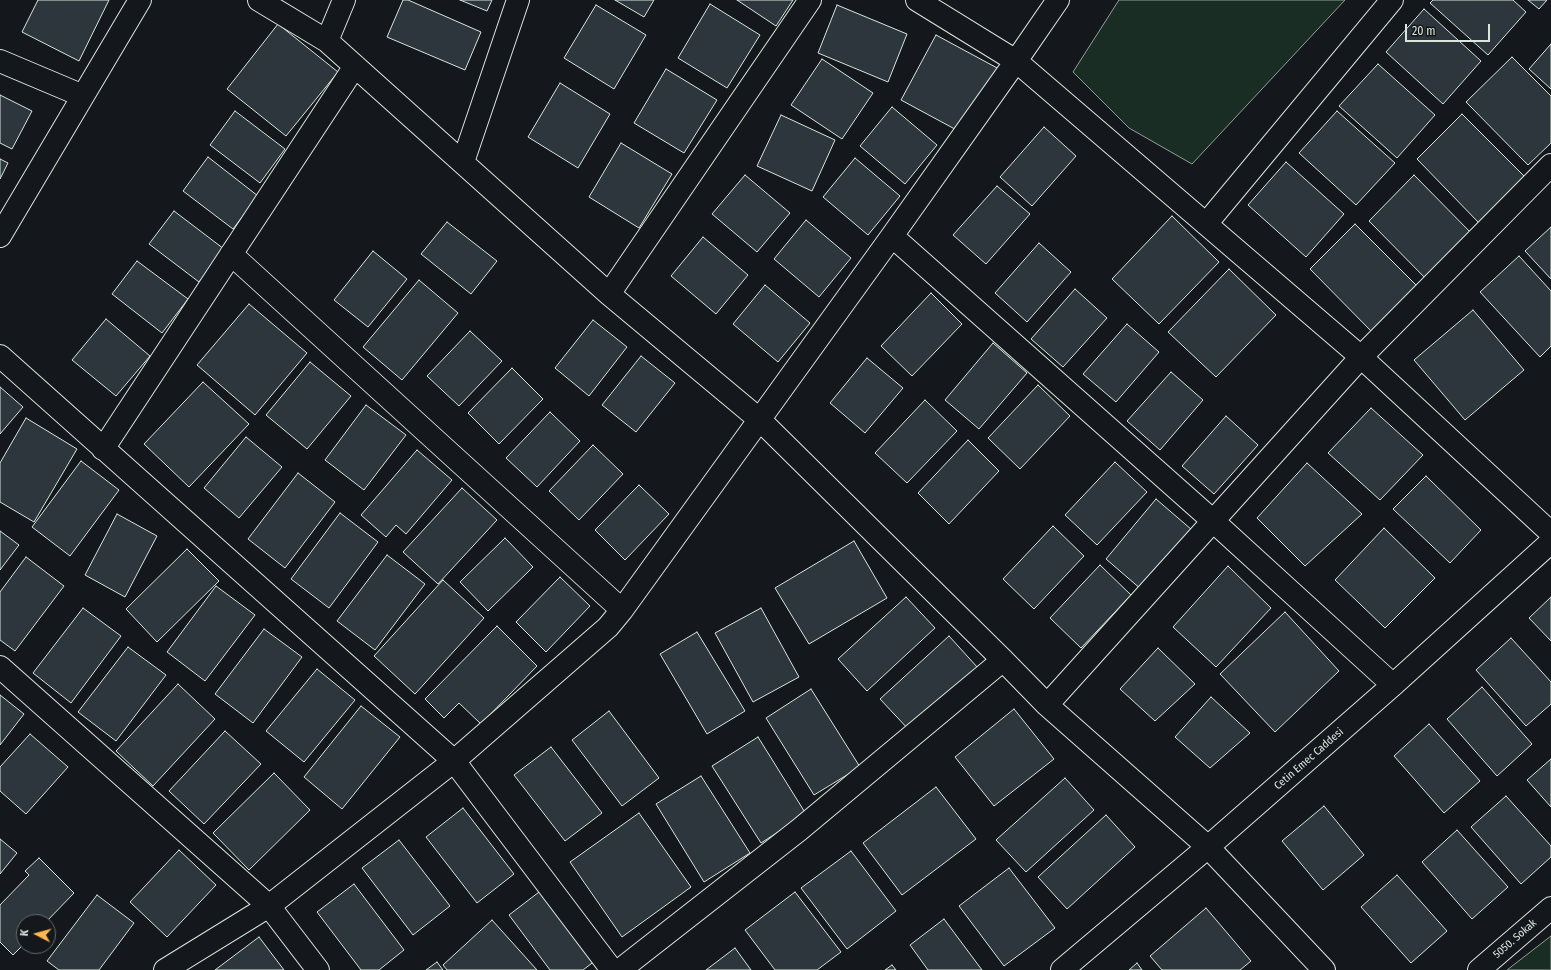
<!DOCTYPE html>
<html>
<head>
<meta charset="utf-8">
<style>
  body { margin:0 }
  #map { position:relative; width:1551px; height:970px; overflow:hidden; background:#14181c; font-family:"Fira Sans Condensed",sans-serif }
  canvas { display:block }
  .north { position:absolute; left:16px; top:914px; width:40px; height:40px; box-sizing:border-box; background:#14181c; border:1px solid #626a69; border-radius:50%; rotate:276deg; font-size:11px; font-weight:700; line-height:16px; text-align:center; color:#d8e6dc }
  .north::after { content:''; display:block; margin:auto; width:14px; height:18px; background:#ffb74d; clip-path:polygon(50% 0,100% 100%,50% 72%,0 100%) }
  .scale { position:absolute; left:1405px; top:24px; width:85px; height:18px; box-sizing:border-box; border:2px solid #d8e6dc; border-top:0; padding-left:5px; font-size:12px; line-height:14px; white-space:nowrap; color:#d8e6dc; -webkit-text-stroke:3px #14181c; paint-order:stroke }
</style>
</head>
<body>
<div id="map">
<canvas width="1551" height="970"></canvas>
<div class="north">K</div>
<div class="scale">20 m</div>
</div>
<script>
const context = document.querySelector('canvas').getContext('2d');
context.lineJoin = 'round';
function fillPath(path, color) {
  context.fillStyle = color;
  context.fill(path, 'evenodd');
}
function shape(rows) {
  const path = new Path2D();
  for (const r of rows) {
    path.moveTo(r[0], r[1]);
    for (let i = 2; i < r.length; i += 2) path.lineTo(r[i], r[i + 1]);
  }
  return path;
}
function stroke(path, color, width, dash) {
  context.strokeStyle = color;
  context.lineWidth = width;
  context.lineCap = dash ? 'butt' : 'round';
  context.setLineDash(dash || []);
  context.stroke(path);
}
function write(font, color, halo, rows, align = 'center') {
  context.font = font + ' "Fira Sans Condensed",sans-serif';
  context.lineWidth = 3;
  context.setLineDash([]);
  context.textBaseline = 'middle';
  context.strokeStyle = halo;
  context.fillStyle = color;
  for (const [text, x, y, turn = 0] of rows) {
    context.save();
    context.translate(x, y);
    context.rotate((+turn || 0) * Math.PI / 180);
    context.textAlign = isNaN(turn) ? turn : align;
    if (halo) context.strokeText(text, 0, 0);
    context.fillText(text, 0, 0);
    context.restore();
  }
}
const green = shape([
  [1119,0,1345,0,1192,164,1129,128,1073,72,1119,0],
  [1551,936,1551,970,1507,970,1551,936]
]);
const building = shape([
  [38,0,109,0,79,61,22,32,38,0],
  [403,0,408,0,481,32,465,70,387,37,403,0],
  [460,0,492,0,487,11,460,0],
  [615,0,654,0,644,17,615,0],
  [737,0,793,0,776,26,737,0],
  [1433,0,1513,0,1526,12,1488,55,1430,3,1433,0],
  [1528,0,1547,0,1539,9,1528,0],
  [710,4,760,35,727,88,678,58,710,4],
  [596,5,646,35,614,89,564,58,596,5],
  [837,5,907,34,888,82,818,53,837,5],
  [1424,9,1481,61,1443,104,1386,52,1424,9],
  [278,24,338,72,286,136,227,89,278,24],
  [936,35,999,69,964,134,901,100,936,35],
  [1551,44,1551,89,1529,69,1551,44],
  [1512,57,1551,96,1551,143,1528,165,1466,102,1512,57],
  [822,59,873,93,842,139,791,105,822,59],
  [1378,64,1435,115,1397,158,1339,106,1378,64],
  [666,69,717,100,684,153,634,123,666,69],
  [560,83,610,114,578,168,528,137,560,83],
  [0,95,32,111,12,149,0,143,0,95],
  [892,107,937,145,905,184,860,146,892,107],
  [235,111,285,149,260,183,210,145,235,111],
  [1337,111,1395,163,1356,205,1299,153,1337,111],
  [1462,114,1525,177,1479,223,1417,159,1462,114],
  [781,115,835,140,812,191,757,166,781,115],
  [1044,127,1076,156,1032,206,1000,177,1044,127],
  [621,143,672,174,639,228,589,197,621,143],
  [208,157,258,196,233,229,183,191,208,157],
  [855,158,900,196,868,235,823,197,855,158],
  [0,159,8,163,0,179,0,159],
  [1286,162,1344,214,1306,257,1248,205,1286,162],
  [745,175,790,213,757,252,712,214,745,175],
  [1414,175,1477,239,1431,284,1369,221,1414,175],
  [997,186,1030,214,986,264,953,235,997,186],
  [174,211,224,249,199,282,149,244,174,211],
  [1172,216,1219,262,1159,324,1112,279,1172,216],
  [806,220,851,258,819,297,774,259,806,220],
  [447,222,497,261,471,294,421,254,447,222],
  [1355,224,1418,287,1372,332,1310,269,1355,224],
  [1551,227,1551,279,1525,251,1551,227],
  [703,237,748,275,716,314,671,276,703,237],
  [1039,243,1071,272,1027,322,995,293,1039,243],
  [373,251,407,279,368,327,334,300,373,251],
  [1519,256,1551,291,1551,346,1540,357,1480,292,1519,256],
  [137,261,188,299,162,333,112,294,137,261],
  [1229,269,1276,315,1216,377,1168,332,1229,269],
  [419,280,458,313,402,380,363,347,419,280],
  [765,285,810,323,778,362,733,324,765,285],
  [1075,289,1107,318,1063,367,1031,339,1075,289],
  [931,293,962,324,912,376,881,346,931,293],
  [249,304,307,353,255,415,197,365,249,304],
  [1473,310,1524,370,1465,420,1414,360,1473,310],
  [106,319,150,356,116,396,72,360,106,319],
  [593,320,627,347,589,396,555,368,593,320],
  [1127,324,1159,352,1116,402,1083,374,1127,324],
  [470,331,502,361,459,406,427,376,470,331],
  [993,343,1027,373,979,429,945,400,993,343],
  [641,356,675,383,636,432,602,405,641,356],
  [867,358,903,388,865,433,830,403,867,358],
  [310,362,351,396,307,449,266,415,310,362],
  [512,368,543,399,499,444,468,413,512,368],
  [1171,372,1203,400,1160,450,1127,421,1171,372],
  [203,382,249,424,189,487,144,444,203,382],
  [1038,385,1070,416,1020,469,988,438,1038,385],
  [0,387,23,407,0,434,0,387],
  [925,400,957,431,907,483,875,453,925,400],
  [366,405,406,435,364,490,325,460,366,405],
  [1371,408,1423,455,1380,500,1328,453,1371,408],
  [550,412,580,441,537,487,506,458,550,412],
  [1226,416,1258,445,1214,494,1182,466,1226,416],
  [26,418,77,449,34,522,0,502,0,463,26,418],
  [246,437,282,467,239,518,204,488,246,437],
  [968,440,999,471,949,524,918,493,968,440],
  [593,445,623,474,579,520,549,491,593,445],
  [417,450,452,480,406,534,396,525,386,537,361,515,417,450],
  [81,461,119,490,70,556,32,527,81,461],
  [1115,462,1147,492,1097,545,1065,515,1115,462],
  [1307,463,1362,514,1305,566,1257,518,1307,463],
  [298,473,335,502,285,568,248,539,298,473],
  [1426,476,1481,530,1450,563,1393,509,1426,476],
  [639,485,669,514,625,560,595,530,639,485],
  [462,488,497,520,438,584,403,552,462,488],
  [1156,499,1192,530,1142,590,1106,559,1156,499],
  [340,513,378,542,329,608,291,579,340,513],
  [117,514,157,536,125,597,85,575,117,514],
  [1053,526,1084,556,1034,609,1003,579,1053,526],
  [1384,528,1435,578,1385,628,1335,580,1384,528],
  [0,531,19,545,0,570,0,531],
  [505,538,533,567,488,611,460,582,505,538],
  [854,541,887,598,809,644,775,588,854,541],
  [187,549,219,581,157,642,126,609,187,549],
  [387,555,425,584,375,650,337,621,387,555],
  [26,557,64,586,15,651,0,640,0,592,26,557],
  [1100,565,1131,595,1081,648,1050,618,1100,565],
  [1228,566,1271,608,1216,667,1173,627,1228,566],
  [560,577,590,606,546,652,516,622,560,577],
  [443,580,484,618,415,694,374,656,443,580],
  [216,586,255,615,205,681,167,652,216,586],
  [906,597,935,628,867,691,838,659,906,597],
  [1551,597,1551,641,1529,618,1551,597],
  [83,608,121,636,71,703,33,673,83,608],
  [761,608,799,677,753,702,715,633,761,608],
  [1285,612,1339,671,1275,732,1220,674,1285,612],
  [497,626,537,666,481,724,459,703,444,718,425,699,497,626],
  [264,629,302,657,253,723,215,694,264,629],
  [697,632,745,711,707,734,660,654,697,632],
  [949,636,978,668,910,731,880,699,949,636],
  [1511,638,1551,682,1551,704,1526,726,1476,670,1511,638],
  [128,647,166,675,116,741,78,712,128,647],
  [1158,648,1195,684,1155,721,1120,689,1158,648],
  [317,669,355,700,304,762,266,731,317,669],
  [178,684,215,719,153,786,116,751,178,684],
  [1482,687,1532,744,1497,776,1447,719,1482,687],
  [811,689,860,767,814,795,766,718,811,689],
  [0,695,24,714,0,745,0,695],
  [1211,697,1250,733,1210,768,1175,737,1211,697],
  [361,706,400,737,342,809,304,777,361,706],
  [1014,709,1054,759,994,806,955,757,1014,709],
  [609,711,659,778,622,806,572,740,609,711],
  [1429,724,1480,781,1444,813,1394,756,1429,724],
  [225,731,261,764,204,824,169,791,225,731],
  [30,734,68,767,26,814,0,791,0,767,30,734],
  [758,737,806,814,761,843,712,766,758,737],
  [551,747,602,813,565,841,514,775,551,747],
  [1551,759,1551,807,1527,780,1551,759],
  [274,773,310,810,249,870,213,833,274,773],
  [701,776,750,853,704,882,656,804,701,776],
  [1065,778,1094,810,1026,872,996,840,1065,778],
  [936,787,976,839,902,895,863,843,936,787],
  [1506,796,1551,846,1551,857,1521,884,1471,827,1506,796],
  [1324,806,1364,855,1323,890,1282,841,1324,806],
  [463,808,514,874,477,903,426,837,463,808],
  [639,813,691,887,622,937,570,862,639,813],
  [1106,815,1135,847,1067,909,1038,877,1106,815],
  [1457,830,1508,887,1472,919,1422,862,1457,830],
  [0,839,17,853,0,874,0,839],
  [399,840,450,906,413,935,362,868,399,840],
  [179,850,216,885,167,937,130,902,179,850],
  [851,851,896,911,847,949,801,888,851,851],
  [39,858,74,893,46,922,24,922,24,944,13,955,0,942,0,905,29,875,25,871,39,858],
  [1009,868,1055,928,1004,966,959,906,1009,868],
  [1397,875,1447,931,1411,963,1361,907,1397,875],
  [354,884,404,950,379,970,361,970,317,912,354,884],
  [543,889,596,960,583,970,550,970,509,915,543,889],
  [795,892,841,952,817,970,775,970,745,930,795,892],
  [97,895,134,923,99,970,59,970,47,961,97,895],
  [1206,908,1251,961,1240,970,1162,970,1150,956,1206,908],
  [944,919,982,970,928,970,910,945,944,919],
  [492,920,537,970,447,970,443,965,492,920],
  [259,937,284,970,215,970,259,937],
  [735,948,751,970,706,970,735,948],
  [437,962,443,970,426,970,437,962],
  [1137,963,1142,970,1129,970,1137,963],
  [892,965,896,970,885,970,892,965]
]);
const minor = shape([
  [259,0,327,41,609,294,760,420,1003,660,1047,705,1208,847,1324,970],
  [917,0,1016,61,1361,357,1551,533],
  [327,41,344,0],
  [0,61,83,96],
  [463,162,518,0],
  [1206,224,1392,0],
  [0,236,140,0],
  [892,236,1212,520,1393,685],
  [231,254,622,610],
  [609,294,810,0],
  [0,356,454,761,612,970],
  [103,449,355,66],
  [0,667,269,906,318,970],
  [1047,705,1361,357,1551,165],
  [165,970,269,906,454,761,608,627,622,610,892,236,1016,61,1058,0],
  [620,970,799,830,1003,660],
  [1062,970,1208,847,1393,685,1551,542],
  [1479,970,1551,908]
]);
const streetNames = [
  ["Cetin Emec Caddesi",1309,759,-41],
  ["5050. Sokak",1515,939,-41]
];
fillPath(green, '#1a2d24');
stroke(green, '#939e99', 1);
fillPath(building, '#2c363c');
stroke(building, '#d8e6dc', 1);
stroke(minor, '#d8e6dc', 24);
stroke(minor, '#14181c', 22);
write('11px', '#d8e6dc', '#14181c', streetNames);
</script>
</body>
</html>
